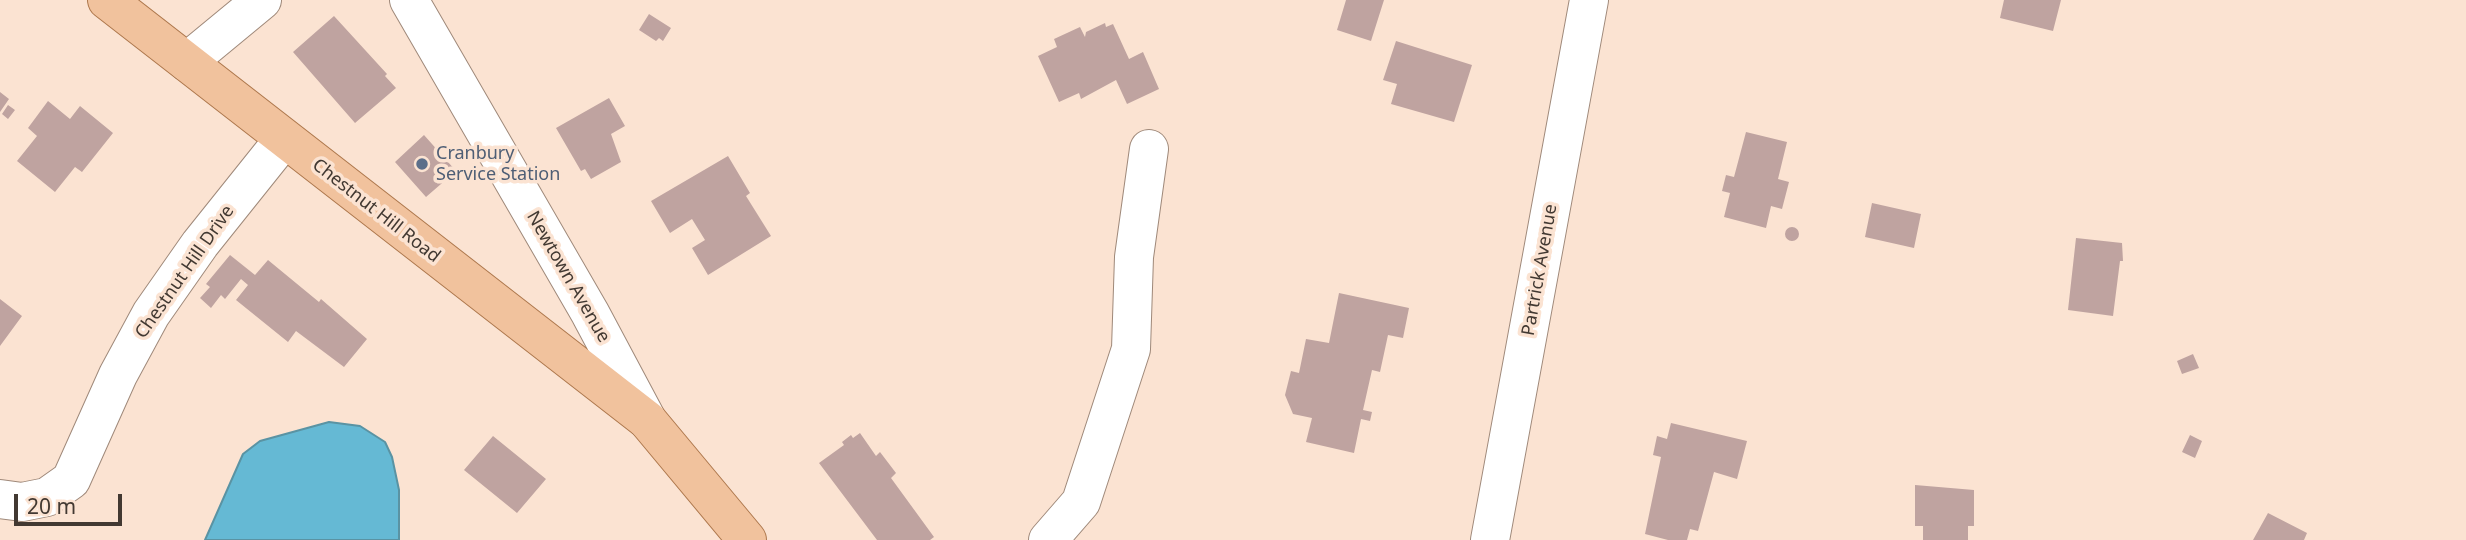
<!DOCTYPE html>
<html>
<head>
<meta charset="utf-8">
<style>
  body { margin:0 }
  #map { position:relative; width:2466px; height:540px; overflow:hidden; background:#fbe3d2; font-family:"Noto Sans",sans-serif }
  canvas { display:block }
  .scale { position:absolute; left:14px; top:494px; width:108px; height:32px; box-sizing:border-box; border:4px solid #423932; border-top:0; padding-left:9px; font-size:21px; line-height:24px; white-space:nowrap; color:#423932; -webkit-text-stroke:5px #fbe3d2; paint-order:stroke }
</style>
</head>
<body>
<div id="map">
<canvas width="2466" height="540"></canvas>
<div class="scale">20 m</div>
</div>
<script>
const context = document.querySelector('canvas').getContext('2d');
context.lineJoin = 'round';
function fillPath(path, color) {
  context.fillStyle = color;
  context.fill(path, 'evenodd');
}
function shape(rows) {
  const path = new Path2D();
  for (const r of rows) {
    if (r.length === 3) {
      path.moveTo(r[0] + r[2], r[1]);
      path.arc(r[0], r[1], r[2], 0, 2 * Math.PI);
      continue;
    }
    path.moveTo(r[0], r[1]);
    for (let i = 2; i < r.length; i += 2) path.lineTo(r[i], r[i + 1]);
  }
  return path;
}
function stroke(path, color, width, dash) {
  context.strokeStyle = color;
  context.lineWidth = width;
  context.lineCap = dash ? 'butt' : 'round';
  context.setLineDash(dash || []);
  context.stroke(path);
}
function write(font, color, halo, rows, align = 'center') {
  context.font = font + ' "Noto Sans",sans-serif';
  context.lineWidth = 7;
  context.setLineDash([]);
  context.textBaseline = 'middle';
  context.strokeStyle = halo;
  context.fillStyle = color;
  for (const [text, x, y, turn = 0] of rows) {
    context.save();
    context.translate(x, y);
    context.rotate((+turn || 0) * Math.PI / 180);
    context.textAlign = isNaN(turn) ? turn : align;
    if (halo) context.strokeText(text, 0, 0);
    context.fillText(text, 0, 0);
    context.restore();
  }
}
const water = shape([
  [329,422,360,426,385,442,392,457,399,490,399,540,205,540,243,454,260,441,329,422]
]);
const building = shape([
  [1346,0,1384,0,1371,41,1337,30],
  [2004,0,2061,0,2053,31,2000,18],
  [649,14,671,28,663,41,659,38,656,41,639,30],
  [334,16,387,74,385,76,396,88,355,123,293,52],
  [1105,23,1106,27,1113,24,1129,59,1143,52,1159,89,1127,104,1116,80,1081,99,1079,93,1059,102,1038,56,1057,47,1054,39,1080,27,1085,37,1086,32],
  [1396,41,1472,65,1454,122,1391,104,1397,84,1383,80],
  [0,92,9,99,0,112],
  [609,98,625,126,611,134,621,162,591,179,585,169,581,171,556,128],
  [48,101,70,119,80,106,113,133,82,172,75,167,55,192,17,161,37,136,28,128],
  [8,105,15,110,8,119,2,114],
  [1746,132,1787,142,1778,179,1789,182,1782,209,1771,206,1766,228,1724,217,1730,193,1722,191,1726,175,1734,177],
  [424,135,456,171,426,197,395,162],
  [728,156,750,193,746,196,771,236,708,275,692,248,705,240,692,219,670,233,651,201],
  [1872,203,1921,214,1914,248,1865,237],
  [1792,234,7],
  [2076,238,2122,243,2123,261,2120,261,2113,316,2068,310],
  [230,255,255,275,268,260,319,302,321,299,367,339,344,367,296,331,288,342,236,300,248,285,241,279,225,299,221,295,211,308,200,298,210,287,206,284],
  [1339,293,1409,308,1403,338,1388,335,1380,372,1372,370,1363,410,1372,412,1370,421,1361,419,1354,453,1306,442,1312,418,1293,414,1285,395,1291,371,1299,373,1306,339,1329,343],
  [0,299,22,316,0,346],
  [2193,354,2199,368,2182,374,2177,361],
  [1671,423,1747,441,1737,479,1714,472,1698,531,1690,529,1687,540,1668,540,1645,534,1661,457,1653,455,1657,436,1667,439],
  [860,433,876,456,880,452,896,473,891,478,934,537,930,540,877,540,819,463,844,445,842,442,851,435,853,438],
  [2190,435,2202,441,2195,458,2182,452],
  [493,436,546,479,517,513,464,470],
  [1915,485,1974,490,1974,526,1968,526,1968,540,1923,540,1923,526,1915,526],
  [2268,513,2307,533,2304,540,2253,540]
]);
const minor = shape([
  [409,0,590,313,647,420],
  [187,62,262,0],
  [0,499,22,502,47,497,71,480,118,375,151,314,200,244,284,139],
  [1048,540,1081,502,1131,349,1134,257,1149,149],
  [1490,540,1589,0]
]);
const major = shape([
  [107,0,647,420,747,540]
]);
const markers = [
  [422,164,7,"#5c6f8a"]
];
const serviceNames = [
  ["Cranbury",436,154],
  ["Service Station",436,175]
];
const streetNames = [
  ["Chestnut Hill Road",376,211,38],
  ["Partrick Avenue",1540,270,-80],
  ["Chestnut Hill Drive",185,272,-55],
  ["Newtown Avenue",568,277,60]
];
fillPath(water, '#65b9d4');
stroke(water, '#5a93a3', 2);
fillPath(building, '#bfa3a0');
stroke(minor, '#9f897a', 40);
stroke(major, '#ae784d', 40);
stroke(minor, '#fff', 38);
stroke(major, '#f1c29d', 38);
for (const [x, y, r, color] of markers) {
  const dot = new Path2D();
  dot.arc(x, y, r, 0, 2 * Math.PI);
  context.fillStyle = color;
  context.fill(dot);
  stroke(dot, '#fbe3d2', 2.5);
}
write('18px', '#4e5e75', '#fbe3d2', serviceNames, 'left');
write('18px', '#423932', '#fbe3d2', streetNames);
</script>
</body>
</html>
